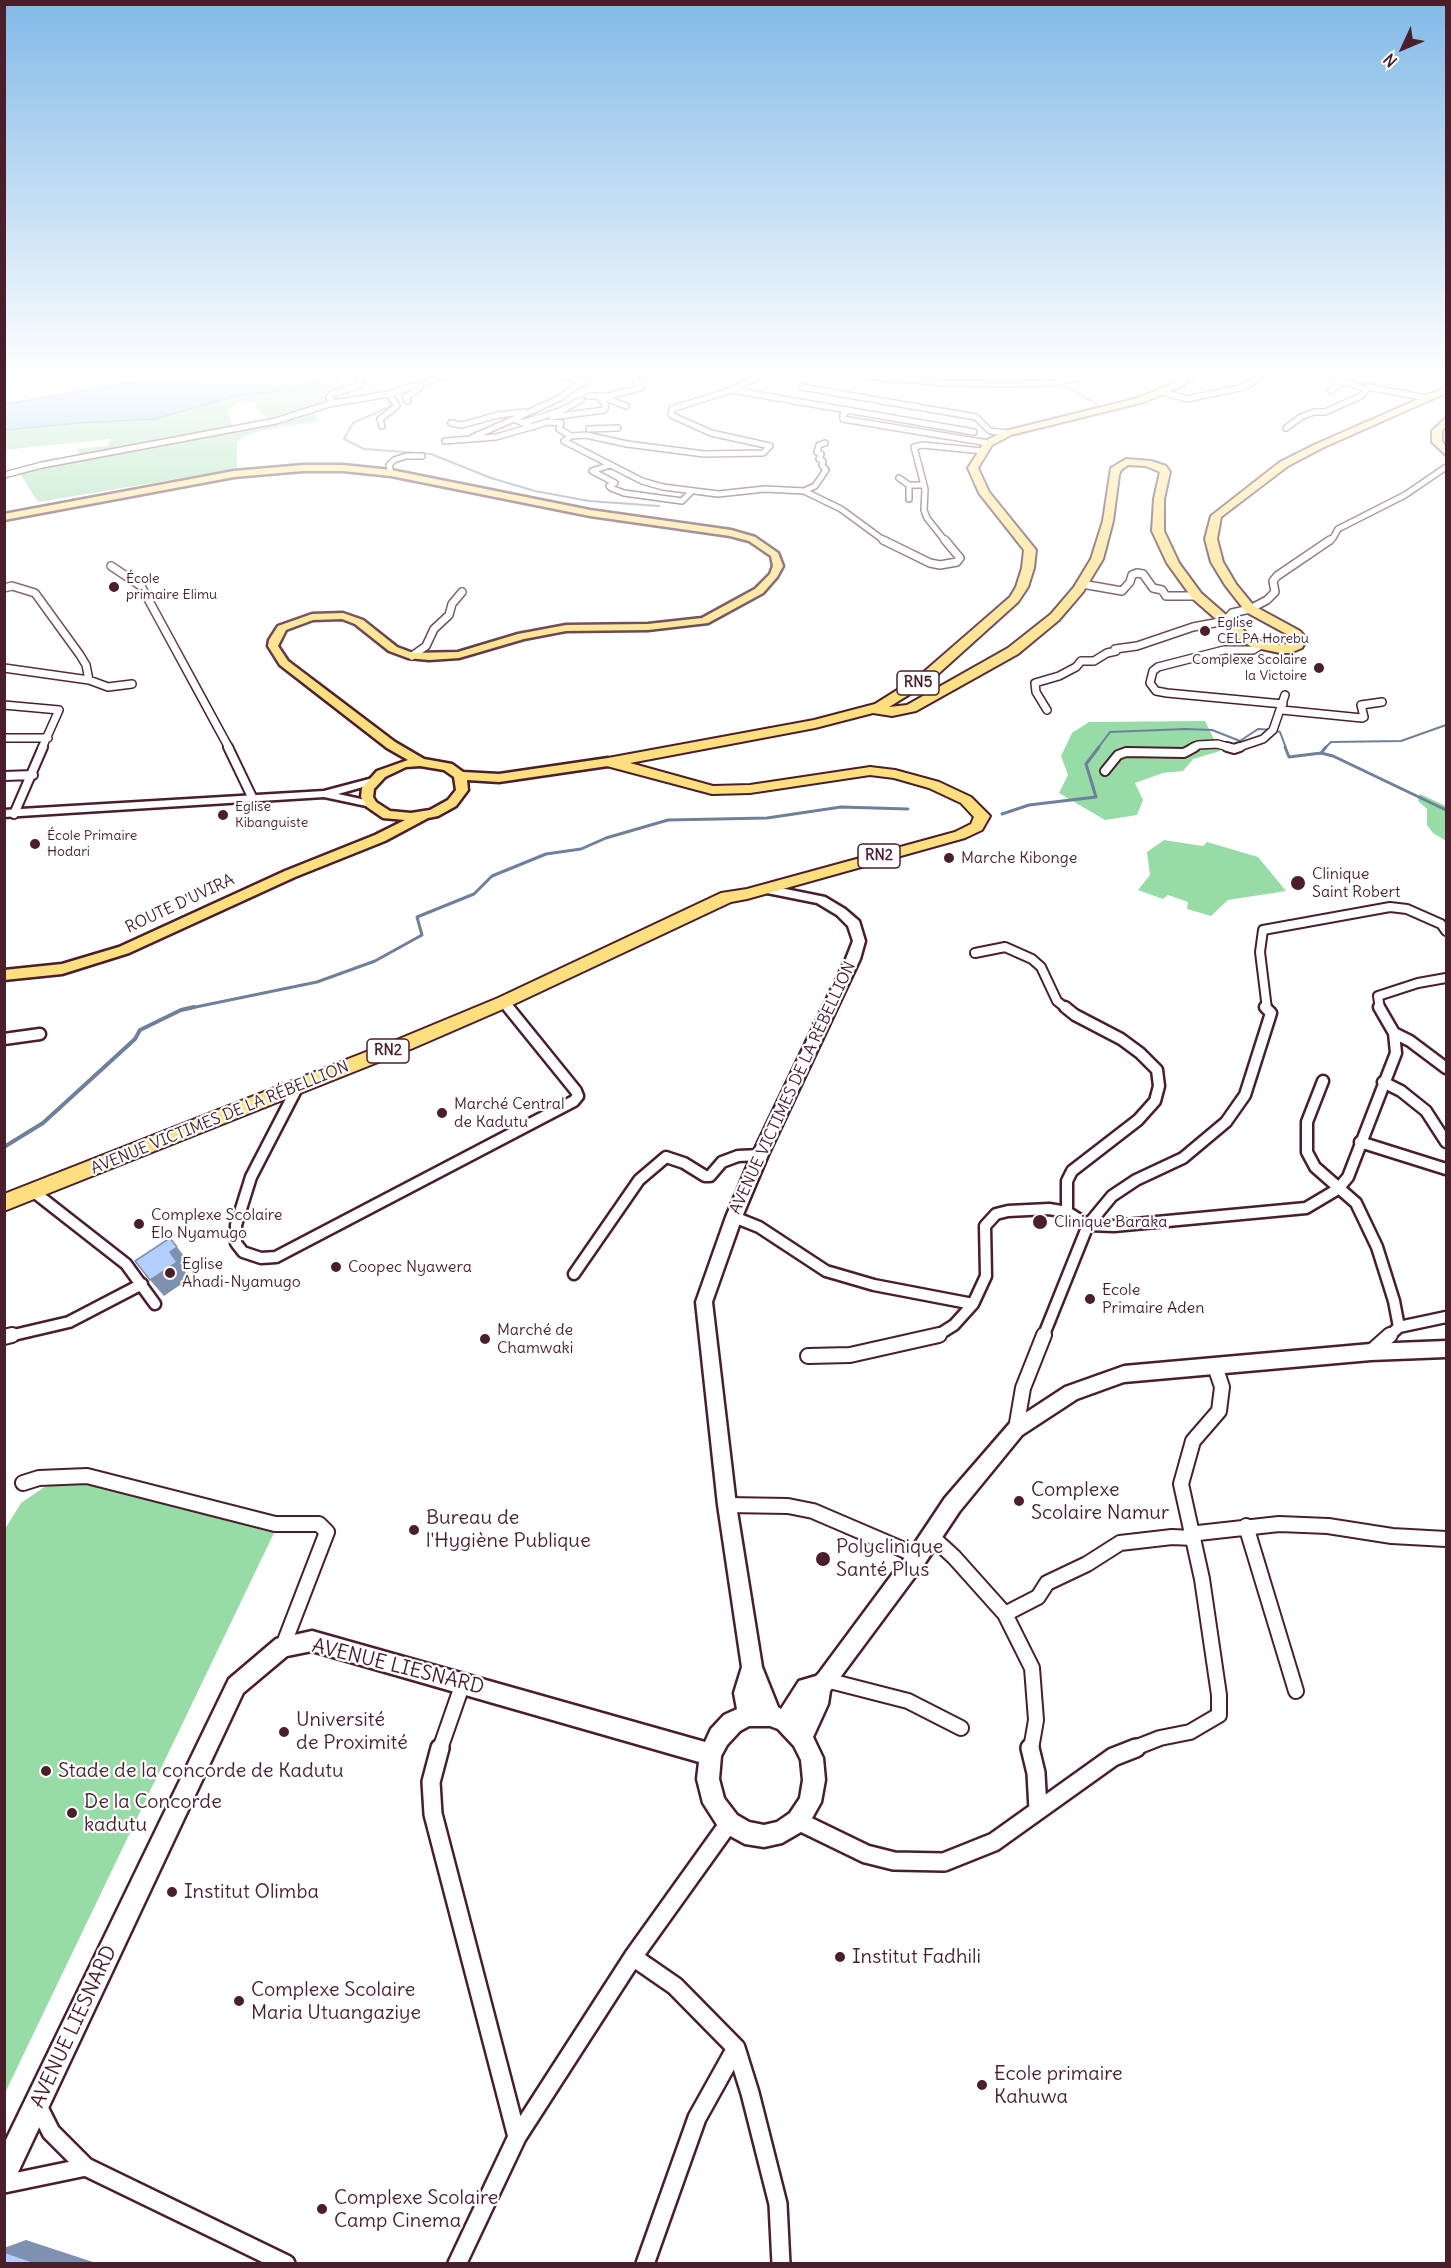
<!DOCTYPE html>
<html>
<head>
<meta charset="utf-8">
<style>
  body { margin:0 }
  #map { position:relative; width:1451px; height:2268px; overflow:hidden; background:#fff; font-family:Delius,sans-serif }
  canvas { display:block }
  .frame { position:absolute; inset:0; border:6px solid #4a1f2b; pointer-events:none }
  .north { position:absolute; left:1373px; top:18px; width:60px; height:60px; -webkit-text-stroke:4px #fff; paint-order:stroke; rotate:226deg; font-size:16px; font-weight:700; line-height:24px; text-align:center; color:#4a1f2b }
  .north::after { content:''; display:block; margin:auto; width:21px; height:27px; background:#4a1f2b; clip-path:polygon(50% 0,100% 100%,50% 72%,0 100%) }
</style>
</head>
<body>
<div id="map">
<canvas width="1451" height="2268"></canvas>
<div class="frame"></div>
<div class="north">N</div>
</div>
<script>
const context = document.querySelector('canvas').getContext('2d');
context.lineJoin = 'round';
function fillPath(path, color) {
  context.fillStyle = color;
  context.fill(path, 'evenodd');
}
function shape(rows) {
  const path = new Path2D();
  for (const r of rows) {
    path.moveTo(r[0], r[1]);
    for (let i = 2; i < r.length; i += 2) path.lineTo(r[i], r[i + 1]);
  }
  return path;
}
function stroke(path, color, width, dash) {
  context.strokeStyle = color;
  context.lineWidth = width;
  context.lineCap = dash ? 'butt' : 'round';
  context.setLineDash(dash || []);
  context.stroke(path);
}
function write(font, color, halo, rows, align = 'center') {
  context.font = font + ' Delius,sans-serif';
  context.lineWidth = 4.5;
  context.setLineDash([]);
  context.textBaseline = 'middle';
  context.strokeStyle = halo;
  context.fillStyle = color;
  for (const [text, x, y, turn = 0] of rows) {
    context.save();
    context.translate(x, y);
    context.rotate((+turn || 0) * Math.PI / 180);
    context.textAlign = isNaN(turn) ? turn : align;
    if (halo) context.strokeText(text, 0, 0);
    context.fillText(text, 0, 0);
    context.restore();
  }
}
const green = shape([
  [339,377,353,399,310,406,319,421,262,430,243,437,237,442,237,469,38,502,20,474,80,461,77,449,108,446,110,439,5,450,5,430,78,423,155,419,238,395,308,385],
  [245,401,256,403,255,407,268,419,237,427,232,425,228,411,235,404],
  [1205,721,1220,751,1193,759,1183,771,1163,773,1135,783,1143,800,1137,815,1105,820,1059,793,1068,775,1061,756,1072,733,1089,722],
  [1420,794,1446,806,1446,841,1433,833,1427,825,1427,809,1418,801],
  [1164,840,1203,846,1207,842,1258,857,1286,891,1228,900,1211,916,1187,909,1188,902,1168,895,1163,899,1138,890,1150,875,1147,852],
  [49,1484,89,1484,274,1533,5,2093,5,1529,21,1503]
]);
const water = shape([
  [212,376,340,376,283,391,238,395,155,419,78,423,5,430,5,404,139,381,212,376]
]);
const streamFar2 = shape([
  [367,376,364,383,385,396,391,406,353,423,344,439,364,449,431,454,491,478,535,491,589,501,659,506],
  [1036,376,1055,381],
  [1063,385,1102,407],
  [1098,748,1110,732,1185,729,1212,730,1240,741,1258,729,1273,730,1280,732,1286,748],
  [1325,748,1331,742,1401,741,1446,725]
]);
const streamFar1 = shape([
  [1285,747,1289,757,1321,753,1333,756,1446,810],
  [1321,753,1326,747],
  [1002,814,1029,805,1096,797,1086,764,1099,747],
  [186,1009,317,982,375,961,422,935,417,917,474,894,492,876,546,854,581,849,606,838,668,820,767,818,841,807,908,809]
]);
const stream = shape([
  [4,1147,43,1123,135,1039,140,1030,181,1010,194,1007]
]);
const streetFar5 = shape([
  [565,376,583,384],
  [759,376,731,390,672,409,671,415,711,433,770,446,763,453,704,454,627,444,586,435,571,436,564,441,642,481,663,487,718,494,765,489,804,491,841,509,886,542],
  [867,376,946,383,1004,384,1058,383,1081,376],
  [1330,376,1365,389],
  [801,387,976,417,990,431,1008,433],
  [731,390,974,432],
  [1331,391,1338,384,1345,383],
  [1162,392,1187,399,1240,388,1254,382,1259,376],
  [588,396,601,396,626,406],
  [604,397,640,388,635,376],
  [408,401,405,398,419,389],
  [333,403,329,397,332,394,358,386,362,377,367,376],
  [848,410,843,415,843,419,988,443],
  [552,417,604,410,606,405,598,396],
  [451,423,462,425,498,415,524,412],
  [522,423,560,411,581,400],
  [382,426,380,419,397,406,389,394],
  [533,427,514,419,560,398,590,376],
  [1286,428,1301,417,1314,412,1325,412,1361,396,1368,387,1427,398],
  [589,429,618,428],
  [473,437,514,419],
  [445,441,496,437,548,422,561,423,559,429,571,436],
  [610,465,592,471,615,483,609,486,611,488,624,493,682,501,691,492],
  [391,473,389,465,394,460,406,456,422,456],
  [4,475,42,465,276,421,329,404,389,394,445,376],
  [899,478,909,485,924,485],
  [909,485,909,499],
  [804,491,815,486,826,470,822,465,823,461,819,459,821,454,817,452,819,445,825,443],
  [946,542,927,518,924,510,925,489,914,447,923,445,982,451],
  [1328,542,1333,538,1338,529,1405,495,1446,467]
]);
const streetFar4 = shape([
  [883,540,930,563,940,565,957,562,960,558,945,540],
  [111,566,141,586,229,748],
  [1082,584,1122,591,1130,582,1132,575,1137,573,1143,574,1153,588,1162,590,1166,596,1197,596],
  [4,588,12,586,35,593,80,655,86,665,89,680],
  [1261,645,1253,650,1224,650,1158,667,1153,671,1150,683,1156,691,1167,693,1283,704],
  [412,656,426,646,434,629,449,615,452,604,462,592],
  [4,668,89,680,108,687,132,684],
  [4,705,59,710,42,748],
  [1047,710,1036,692,1035,683,1059,676,1076,667,1081,661,1094,661,1107,653,1116,651,1115,649,1137,646,1193,627,1225,621,1232,613,1250,609,1267,600,1275,592,1273,581,1277,576,1330,540],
  [1282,710,1362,718,1364,717,1361,705,1382,702],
  [4,738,48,738],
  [1192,748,1198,745,1217,744,1232,748],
  [1236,748,1263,739,1273,730,1285,695]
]);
const streetFar3 = shape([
  [228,747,252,797],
  [1227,747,1234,749,1240,747],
  [1105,771,1118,755,1126,752,1184,753,1195,747],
  [4,776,33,775],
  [14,814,43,747],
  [975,953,1005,947,1032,959,1041,967,1057,1001,1067,1009],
  [504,1002,510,1009],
  [1267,1009,1260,952,1263,930,1390,907,1407,909,1441,924,1446,931],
  [1380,1009,1378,996,1418,983,1446,978]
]);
const streetFar2 = shape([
  [1065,1007,1075,1015,1121,1039,1140,1053,1157,1070,1159,1086,1155,1101,1138,1120,1072,1171,1067,1181,1067,1212],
  [1394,1033,1410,1041,1446,1068],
  [4,1039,40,1034],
  [1323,1081,1307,1122,1307,1152,1315,1167,1356,1203,1377,1247,1394,1301,1399,1327],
  [1383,1082,1401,1091,1426,1111,1446,1142],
  [297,1088,251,1177,236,1225,236,1243,243,1252,261,1258,276,1257,574,1101,578,1096,576,1091,508,1007],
  [1360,1142,1446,1169],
  [34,1192,126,1264,155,1304],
  [734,1217,759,1227,826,1271,874,1285,973,1304],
  [574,1274,639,1180,666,1157,684,1163,705,1176,710,1176,722,1162,738,1156,760,1155],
  [5,1337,69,1322,142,1284],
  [935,1337,954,1325,973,1304,986,1276,985,1226,996,1214,1008,1211,1049,1209,1067,1212,1088,1225,1114,1226,1306,1208,1338,1189,1348,1177,1396,1053,1394,1033,1379,1007],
  [1043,1337,1088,1225,1112,1196,1136,1180,1183,1158,1226,1122,1245,1095,1271,1013,1265,1007],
  [1388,1337,1399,1327,1446,1317]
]);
const streetFar1 = shape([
  [4,1337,12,1335],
  [1371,1352,1390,1335],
  [808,1356,850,1355,939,1335],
  [1016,1429,1023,1388,1044,1335],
  [23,1483,39,1478,87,1476,275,1524,319,1524,327,1532,283,1646],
  [727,1505,788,1506,813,1511,918,1556],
  [1246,1526,1296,1691],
  [931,1536,954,1557,1005,1614,1032,1668,1036,1720,1031,1749],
  [1005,1614,1038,1597,1047,1583,1087,1564,1120,1543,1172,1537,1193,1538,1198,1533,1279,1524,1328,1526,1392,1536,1446,1539],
  [826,1680,908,1701,961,1728],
  [440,1749,463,1683],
  [1132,1749,1160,1738,1190,1732,1219,1715,1219,1695,1202,1579,1181,1484,1193,1441,1219,1411,1222,1387,1215,1366]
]);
const street = shape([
  [440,1748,431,1782,433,1814,517,2137],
  [1030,1748,1036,1773,1038,1810],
  [798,1821,866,1854,894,1861,944,1862,994,1842,1113,1757,1136,1748],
  [633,1957,675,1986,736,2048,750,2093,778,2204,781,2264],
  [38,2106,51,2132,86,2167,286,2264],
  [4,2184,86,2167],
  [457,2264,517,2137,633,1957,729,1823],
  [645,2264,697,2118,736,2048]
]);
const secondary = shape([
  [373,778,379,781,377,783,338,794,375,802,377,804,371,807,324,797,4,817,4,810,324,791,373,778],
  [766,885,825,897,845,909,859,921,865,941,860,959,768,1155,742,1217,712,1302,736,1505,762,1667,778,1707,781,1709,799,1681,816,1676,819,1673,911,1549,945,1498,1010,1423,1065,1387,1124,1366,1371,1344,1446,1341,1446,1357,1371,1360,1124,1382,1077,1399,1022,1435,959,1512,925,1563,830,1691,828,1704,813,1737,823,1758,825,1780,821,1802,806,1829,782,1843,764,1847,745,1844,721,1831,703,1803,697,1779,699,1762,312,1651,287,1656,243,1693,13,2183,4,2187,4,2144,229,1679,276,1639,312,1631,705,1742,711,1729,724,1715,737,1709,734,1693,742,1667,718,1505,696,1302,726,1217,752,1155,846,959,853,941,848,926,837,915,817,903,762,892,760,889,766,885],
  [749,1726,770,1726,778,1729,794,1746,801,1760,803,1780,800,1798,790,1813,777,1822,764,1825,749,1822,737,1815,724,1798,719,1779,721,1756,727,1745,740,1731,749,1726]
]);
const primary = shape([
  [303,465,343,465,391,470,590,510,731,530,755,537,778,553,783,566,777,577,763,593,708,623,648,630,566,631,524,639,459,658,429,660,408,658,389,651,355,624,342,619,313,620,286,630,278,646,288,661,395,742,424,759,452,764,463,772,499,774,608,758,614,762,608,766,499,782,467,780,468,790,456,806,438,816,428,818,385,841,295,877,129,953,62,974,4,980,4,970,62,964,119,947,285,871,375,835,405,820,383,818,367,807,361,797,362,788,377,771,408,760,387,748,280,665,268,646,269,640,278,626,312,614,343,613,363,620,397,647,413,653,458,652,518,634,566,625,648,624,702,618,755,589,770,574,773,566,771,556,749,541,730,536,590,516,391,476,343,471,303,471,234,477,4,520,4,514,234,471,303,465],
  [420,766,444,770,454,777,456,790,448,800,430,810,411,813,390,811,376,802,373,797,374,789,385,777,406,767,420,766]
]);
const highway = shape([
  [1184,376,1194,376,1183,386,1144,402,1011,435,992,445,978,468,989,492,1036,550,1034,568,1028,587,1018,602,928,683,889,707,907,705,1008,648,1051,614,1074,587,1091,559,1103,521,1111,468,1126,459,1151,461,1166,466,1170,472,1164,499,1164,531,1179,563,1201,593,1248,634,1260,641,1280,645,1293,643,1294,640,1292,637,1246,612,1225,585,1211,562,1205,539,1211,516,1280,462,1316,444,1446,387,1446,393,1322,448,1288,466,1221,517,1217,539,1223,562,1236,584,1254,606,1300,631,1307,639,1302,648,1290,653,1280,653,1252,647,1240,640,1193,599,1167,563,1152,531,1154,499,1160,472,1146,466,1128,465,1121,470,1119,475,1113,521,1103,559,1083,592,1059,620,1018,654,916,711,892,716,873,713,815,728,630,763,713,786,750,785,870,767,895,770,939,782,971,797,990,816,982,830,965,838,747,899,731,902,510,1006,411,1049,4,1211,4,1194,399,1039,498,998,721,893,747,889,955,832,971,824,974,817,961,803,929,788,894,778,870,775,750,793,712,794,603,765,601,762,608,758,814,720,875,704,918,677,1010,597,1016,587,1022,568,1024,550,979,493,968,468,985,441,1005,431,1138,398,1177,382,1184,376],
  [1446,418,1446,426,1442,431,1442,441,1446,447,1446,455,1432,442,1432,431,1446,418]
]);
const shadedWall = shape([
  [177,1247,190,1264,183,1269,190,1278,164,1296,150,1280,170,1252],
  [26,2240,99,2264,39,2264,4,2252,4,2248]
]);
const building = shape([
  [170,1238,177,1247,170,1252,177,1262,150,1280,135,1261,170,1238],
  [4,2252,39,2264,4,2264,4,2252]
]);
const markers = [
  [114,587,6,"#4a1f2b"],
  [1205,631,6,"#4a1f2b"],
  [1319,668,6,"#4a1f2b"],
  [223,815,6,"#4a1f2b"],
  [35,844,6,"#4a1f2b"],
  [949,858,6,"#4a1f2b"],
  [1298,883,8,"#4a1f2b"],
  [442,1113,6,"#4a1f2b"],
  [1040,1222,8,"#4a1f2b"],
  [139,1224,6,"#4a1f2b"],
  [336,1267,6,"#4a1f2b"],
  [170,1273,6,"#4a1f2b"],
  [1090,1299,6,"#4a1f2b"],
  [485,1339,6,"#4a1f2b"],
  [1019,1501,6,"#4a1f2b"],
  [414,1530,6,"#4a1f2b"],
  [823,1559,8,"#4a1f2b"],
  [284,1732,6,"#4a1f2b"],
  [46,1771,6,"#4a1f2b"],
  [72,1813,6,"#4a1f2b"],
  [172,1892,6,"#4a1f2b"],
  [840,1957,6,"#4a1f2b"],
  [239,2001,6,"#4a1f2b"],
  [982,2085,6,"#4a1f2b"],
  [322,2209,6,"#4a1f2b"]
];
const farPoinames = [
  ["École",126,579],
  ["primaire Elimu",126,595],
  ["Eglise",1217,623],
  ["CELPA Horebu",1217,639],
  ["Complexe Scolaire",1307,660,"right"],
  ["la Victoire",1307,676,"right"],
  ["Eglise",235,807],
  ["Kibanguiste",235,823],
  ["École Primaire",47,836],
  ["Hodari",47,852]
];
const shields = [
  [918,683,42],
  [879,856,42],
  [388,1051,42]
];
const shieldNames = [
  ["RN5",918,683],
  ["RN2",879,856],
  ["RN2",388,1051]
];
const poiNames = [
  ["Marche Kibonge",961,858],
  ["Clinique",1312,874],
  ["Saint Robert",1312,892],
  ["Marché Central",454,1104],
  ["de Kadutu",454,1122],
  ["Complexe Scolaire",151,1215],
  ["Elo Nyamugo",151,1233],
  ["Clinique Baraka",1054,1222],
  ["Eglise",182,1264],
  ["Ahadi-Nyamugo",182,1282],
  ["Coopec Nyawera",348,1267],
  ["Ecole",1102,1290],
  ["Primaire Aden",1102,1308],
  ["Marché de",497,1330],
  ["Chamwaki",497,1348]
];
const streetNames = [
  ["ROUTE D'UVIRA",180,904,-25],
  ["AVENUE VICTIMES DE LA RÉBELLION",793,1088,-65],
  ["AVENUE VICTIMES DE LA RÉBELLION",220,1118,-22]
];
const nearPoinames = [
  ["Complexe",1031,1490],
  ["Scolaire Namur",1031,1513],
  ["Bureau de",426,1518],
  ["l'Hygiène Publique",426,1541],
  ["Polyclinique",836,1547],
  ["Santé Plus",836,1570],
  ["Université",296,1720],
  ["de Proximité",296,1743],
  ["Stade de la concorde de Kadutu",58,1771],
  ["De la Concorde",84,1802],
  ["kadutu",84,1825],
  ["Institut Olimba",184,1892],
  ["Institut Fadhili",852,1957],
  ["Complexe Scolaire",251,1990],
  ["Maria Utuangaziye",251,2013],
  ["Ecole primaire",994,2074],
  ["Kahuwa",994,2097],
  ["Complexe Scolaire",334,2198],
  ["Camp Cinema",334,2221]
];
const nearStreetnames = [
  ["AVENUE LIESNARD",398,1667,14],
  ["AVENUE LIESNARD",74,2027,-65]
];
fillPath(green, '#97dba7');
fillPath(water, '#86c1e6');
stroke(water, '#6e809b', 1.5);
stroke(streamFar2, '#6e809b', 2);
stroke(streamFar1, '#6e809b', 3);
stroke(stream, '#6e809b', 4);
stroke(streetFar5, '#4a1f2b', 8);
stroke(streetFar4, '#4a1f2b', 10);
stroke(streetFar3, '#4a1f2b', 12);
stroke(streetFar2, '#4a1f2b', 15);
stroke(streetFar1, '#4a1f2b', 18);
stroke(street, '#4a1f2b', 22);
stroke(secondary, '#4a1f2b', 5);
stroke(primary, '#4a1f2b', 5);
stroke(highway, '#4a1f2b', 4);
stroke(streetFar5, '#fff', 5);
stroke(streetFar4, '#fff', 7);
stroke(streetFar3, '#fff', 8);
stroke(streetFar2, '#fff', 10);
stroke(streetFar1, '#fff', 14);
stroke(street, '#fff', 17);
fillPath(secondary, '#fff');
fillPath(primary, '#fedf80');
fillPath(highway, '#fedf80');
fillPath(shadedWall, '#7f91b0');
fillPath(building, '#b5cffc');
stroke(building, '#7f91b0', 1.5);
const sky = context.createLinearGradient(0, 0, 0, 694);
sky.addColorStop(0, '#81b9e7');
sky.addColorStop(0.54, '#fff');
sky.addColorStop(1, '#ffffff00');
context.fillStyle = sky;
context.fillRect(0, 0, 1451, 694);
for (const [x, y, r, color] of markers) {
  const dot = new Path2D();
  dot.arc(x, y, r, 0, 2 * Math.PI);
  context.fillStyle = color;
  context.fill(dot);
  stroke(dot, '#fff', 2);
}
write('14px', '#4a1f2b', '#fff', farPoinames, 'left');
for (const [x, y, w] of shields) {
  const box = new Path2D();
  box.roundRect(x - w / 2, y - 12, w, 24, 4.5);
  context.fillStyle = '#fff';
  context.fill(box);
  stroke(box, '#4a1f2b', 1.5);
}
write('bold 15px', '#4a1f2b', null, shieldNames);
write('16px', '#4a1f2b', '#fff', poiNames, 'left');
write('16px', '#4a1f2b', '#fff', streetNames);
write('20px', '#4a1f2b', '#fff', nearPoinames, 'left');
write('20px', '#4a1f2b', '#fff', nearStreetnames);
</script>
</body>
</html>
